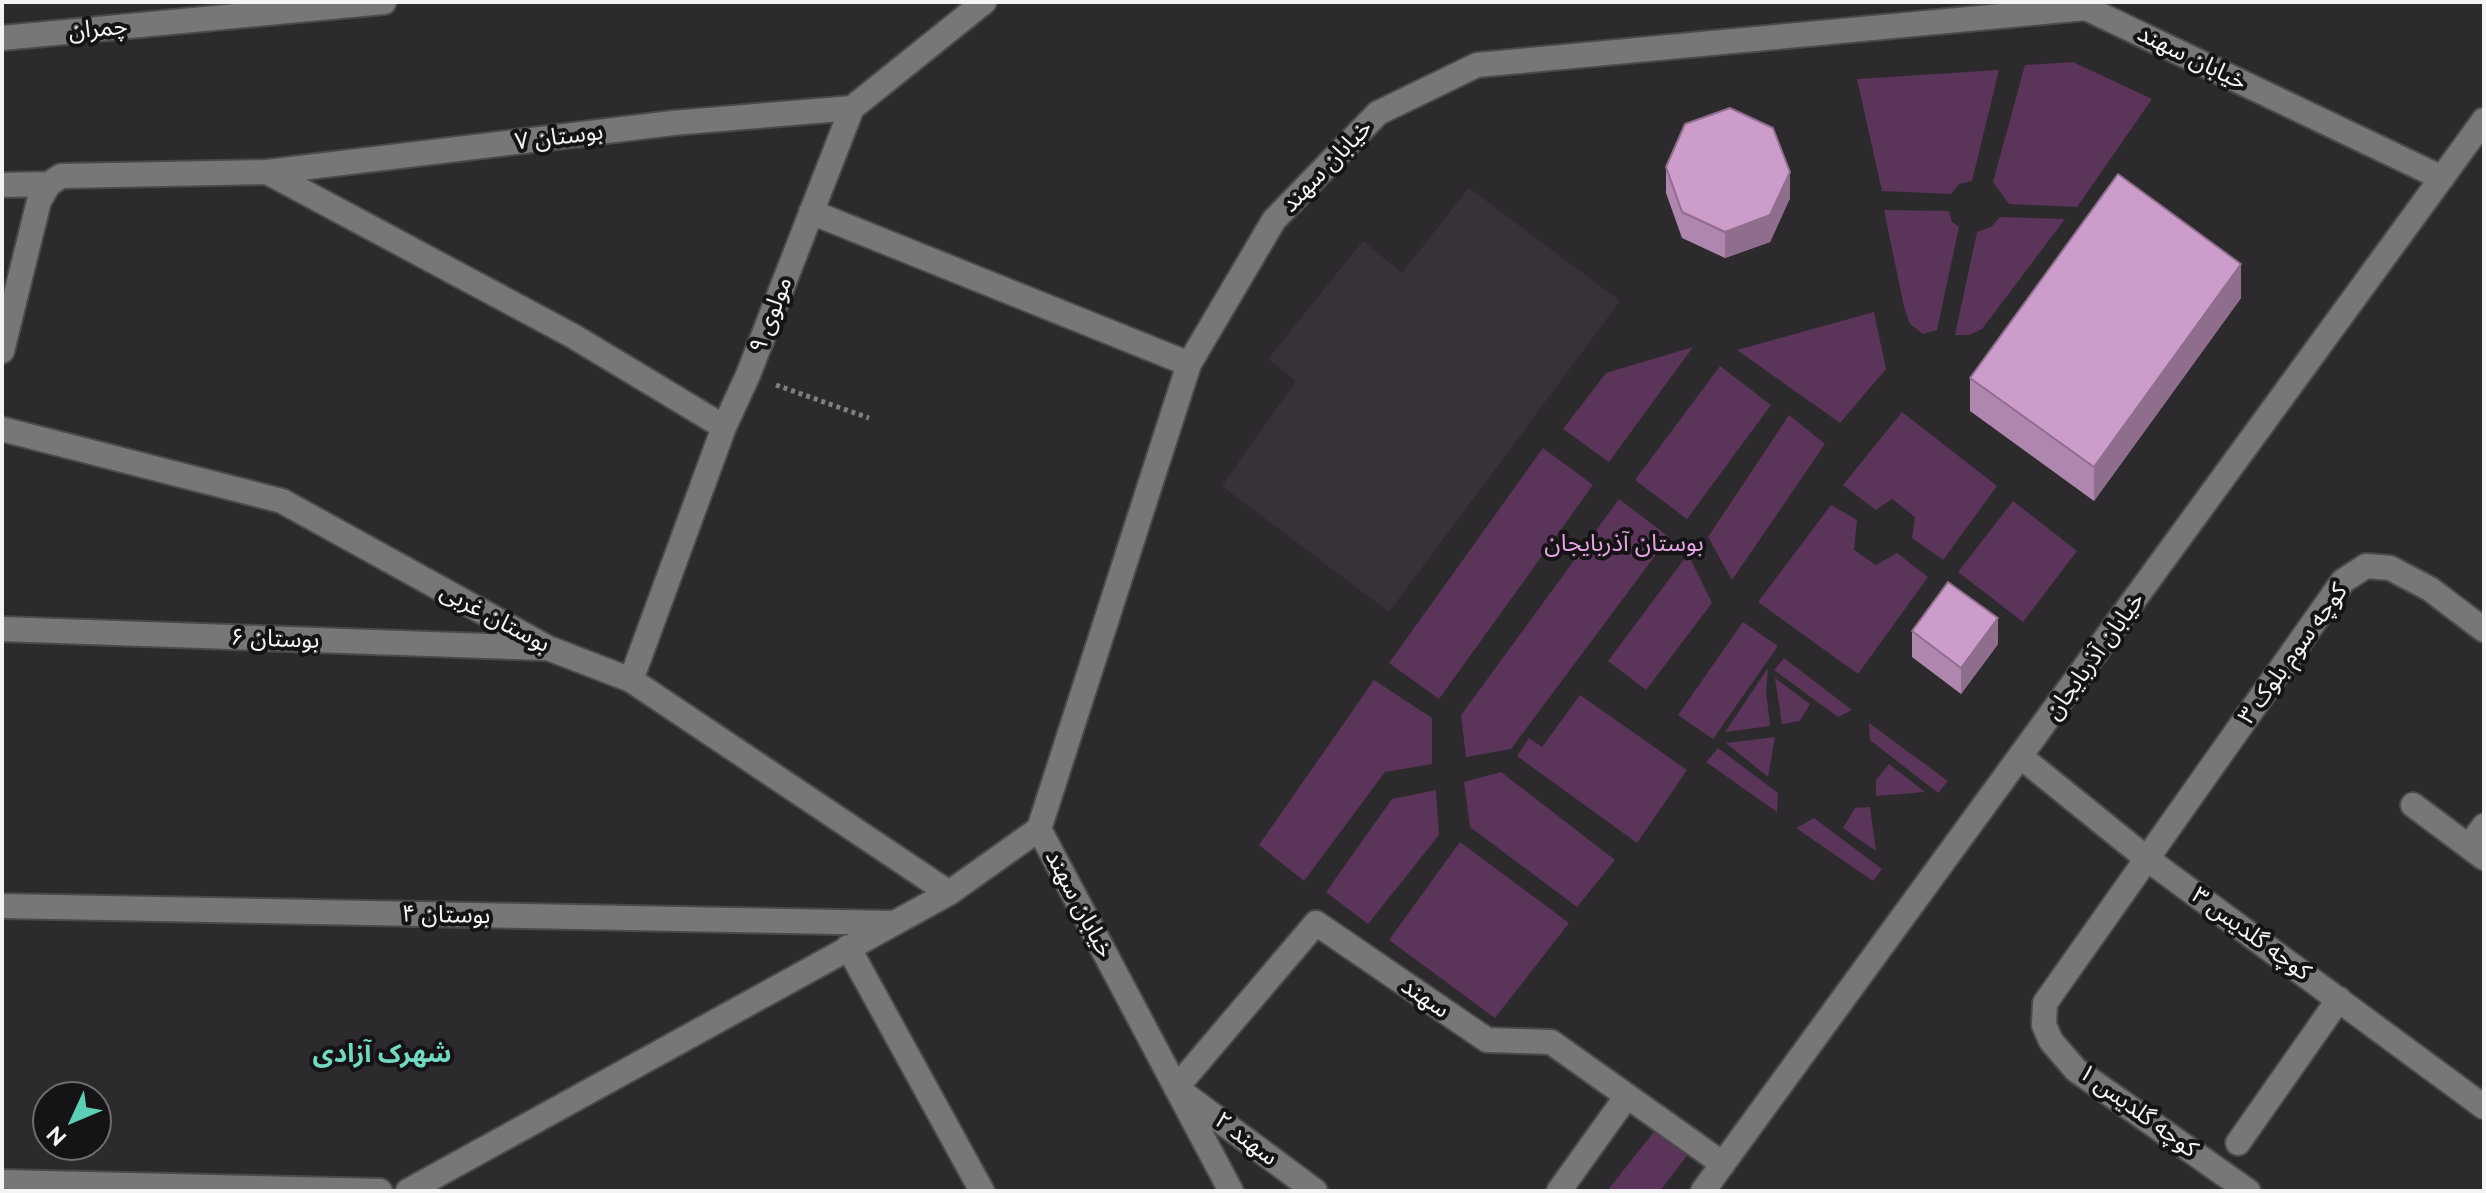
<!DOCTYPE html>
<html>
<head>
<meta charset="utf-8">
<style>
  body { margin:0 }
  #map { position:relative; width:2486px; height:1193px; overflow:hidden; background:#2d2a2d; font-family:Raleway,sans-serif }
  canvas { display:block }
  .frame { position:absolute; inset:0; border:4px solid #f5f3f5; pointer-events:none }
  .north { position:absolute; left:32px; top:1081px; width:80px; height:80px; box-sizing:border-box; background:#151315; border:2px solid #6f6d6f; border-radius:50%; rotate:226deg; font-size:22px; font-weight:700; line-height:32px; text-align:center; color:#f5f3f5 }
  .north::after { content:''; display:block; margin:auto; width:28px; height:36px; background:#5eceb7; clip-path:polygon(50% 0,100% 100%,50% 72%,0 100%) }
</style>
</head>
<body>
<div id="map">
<canvas width="2486" height="1193"></canvas>
<div class="frame"></div>
<div class="north">N</div>
</div>
<script>
const context = document.querySelector('canvas').getContext('2d');
context.lineJoin = 'round';
function fillPath(path, color) {
  context.fillStyle = color;
  context.fill(path, 'evenodd');
}
function shape(rows) {
  const path = new Path2D();
  for (const r of rows) {
    path.moveTo(r[0], r[1]);
    for (let i = 2; i < r.length; i += 2) path.lineTo(r[i], r[i + 1]);
  }
  return path;
}
function stroke(path, color, width, dash) {
  context.strokeStyle = color;
  context.lineWidth = width;
  context.lineCap = dash ? 'butt' : 'round';
  context.setLineDash(dash || []);
  context.stroke(path);
}
function write(font, color, halo, rows, align = 'center') {
  context.font = font + ' Raleway,"Noto Sans Arabic",sans-serif';
  context.lineWidth = 8;
  context.setLineDash([]);
  context.textBaseline = 'middle';
  context.strokeStyle = halo;
  context.fillStyle = color;
  for (const [text, x, y, turn = 0] of rows) {
    context.save();
    context.translate(x, y);
    context.rotate((+turn || 0) * Math.PI / 180);
    context.textAlign = isNaN(turn) ? turn : align;
    if (halo) context.strokeText(text, 0, 0);
    context.fillText(text, 0, 0);
    context.restore();
  }
}
const built = shape([
  [1469,188,1620,301,1389,612,1222,486,1296,381,1268,359,1363,241,1402,273]
]);
const green = shape([
  [2073,62,2152,99,2077,207,2009,204,1993,182,2025,65],
  [1999,70,1972,181,1959,184,1951,194,1882,191,1857,79],
  [1884,210,1949,211,1952,222,1959,227,1937,330,1923,334,1910,324,1904,307],
  [2000,217,2065,219,1982,329,1969,335,1955,335,1977,232,1991,227],
  [1874,312,1886,369,1840,423,1737,350],
  [1693,347,1609,462,1563,429,1606,373],
  [1720,366,1771,405,1687,519,1635,480],
  [1902,412,1997,486,1943,560,1912,538,1915,517,1892,499,1876,510,1843,485],
  [1789,415,1825,444,1732,580,1708,537],
  [1543,448,1593,485,1439,699,1389,663],
  [1619,499,1669,537,1511,749,1466,757,1461,715],
  [2013,501,2077,551,2023,622,1958,572],
  [1831,505,1857,520,1854,550,1876,565,1897,553,1928,577,1858,674,1758,602],
  [1688,554,1712,603,1646,690,1608,661],
  [1743,622,1778,646,1713,739,1678,715],
  [1784,658,1852,710,1838,717,1774,670],
  [1768,668,1766,690,1770,726,1725,732],
  [1775,678,1810,704,1800,721,1782,724],
  [1374,680,1432,718,1432,764,1385,772,1304,881,1259,845],
  [1580,695,1687,770,1637,843,1517,756,1529,738,1542,747],
  [1869,723,1948,781,1938,793,1870,740],
  [1775,737,1768,777,1726,743],
  [1718,748,1778,793,1777,812,1706,762],
  [1889,764,1925,792,1876,796,1876,780],
  [1501,772,1615,860,1577,907,1470,827,1464,782],
  [1436,790,1439,835,1368,924,1326,892,1392,799],
  [1870,807,1876,851,1843,828,1855,808],
  [1814,818,1882,869,1873,881,1796,828],
  [1460,842,1569,923,1495,1018,1389,940],
  [1657,1128,1689,1153,1660,1191,1607,1191]
]);
const path = shape([
  [776,385,869,418]
]);
const minor = shape([
  [2,38,384,2],
  [267,172,573,336,724,427],
  [2,185,49,184,61,176,267,172,673,123,852,108],
  [811,212,1189,364],
  [2,351,39,201,49,184],
  [2,429,282,501,548,648,631,680,949,893],
  [2,629,543,648],
  [631,680,724,427,748,375,852,108,984,2],
  [2021,757,2146,858,2484,1107],
  [2413,805,2484,858],
  [2469,846,2484,826],
  [2,906,890,923],
  [848,947,982,1191],
  [2238,1143,2339,999],
  [2,1182,380,1191],
  [408,1191,949,893,1039,829],
  [1231,1191,1039,829,1189,364,1274,220,1378,113,1477,65,2086,8,2442,178],
  [1315,1191,1176,1088,1316,923,1487,1040,1551,1042,1723,1164],
  [1559,1191,1627,1096],
  [1703,1191,2484,120],
  [2248,1191,2076,1070,2051,1041,2044,1025,2045,1003,2343,581,2366,566,2390,568,2430,589,2484,630]
]);
const wall = shape([
  [1666,167,1790,198,1770,242,1725,258,1682,238,1666,193],
  [2241,298,2094,501,1970,411,1970,378],
  [1912,631,1998,644,1961,694,1912,657]
]);
const shadedWall = shape([
  [1790,172,1790,198,1770,242,1725,258,1725,232],
  [2241,264,2241,298,2094,501,2094,467],
  [1998,618,1998,644,1961,694,1961,668]
]);
const building = shape([
  [1730,108,1773,128,1790,172,1770,215,1725,232,1682,212,1666,167,1685,124,1730,108],
  [2118,174,2241,264,2094,467,1970,378,2118,174],
  [1948,582,1998,618,1961,668,1912,631,1948,582]
]);
const streetNames = [
  ["چمران",98,29,-5],
  ["خیابان سهند",2192,58,26],
  ["بوستان ۷",559,137,-7],
  ["خیابان سهند",1327,166,-46],
  ["مولوی ۹",771,315,-69],
  ["بوستان غربی",495,618,28],
  ["بوستان ۶",275,639,2],
  ["کوچه سوم بلوک ۳",2293,654,-54],
  ["خیابان آذربایجان",2095,656,-54],
  ["خیابان سهند",1079,904,62],
  ["بوستان ۴",446,915,1],
  ["کوچه گلدیس ۳",2251,934,36],
  ["سهند",1425,998,34],
  ["کوچه گلدیس ۱",2138,1111,36],
  ["سهند ۲",1246,1139,37]
];
const parkNames = [
  ["بوستان آذربایجان",1624,544]
];
const neighbourhoodNames = [
  ["شهرک آزادی",382,1054]
];
fillPath(built, '#393139');
fillPath(green, '#5a3459');
stroke(minor, '#4b494b', 28);
stroke(path, '#817f81', 5, [4, 4]);
stroke(minor, '#797679', 24);
fillPath(wall, '#af86ae');
fillPath(shadedWall, '#8f6d8d');
fillPath(building, '#cc9cca');
stroke(building, '#8f6d8d', 2);
write('24px', '#f5f3f5', '#151315', streetNames);
write('24px', '#e6a4e4', '#151315', parkNames);
write('bold 26px', '#74d8c3', '#151315', neighbourhoodNames);
</script>
</body>
</html>
